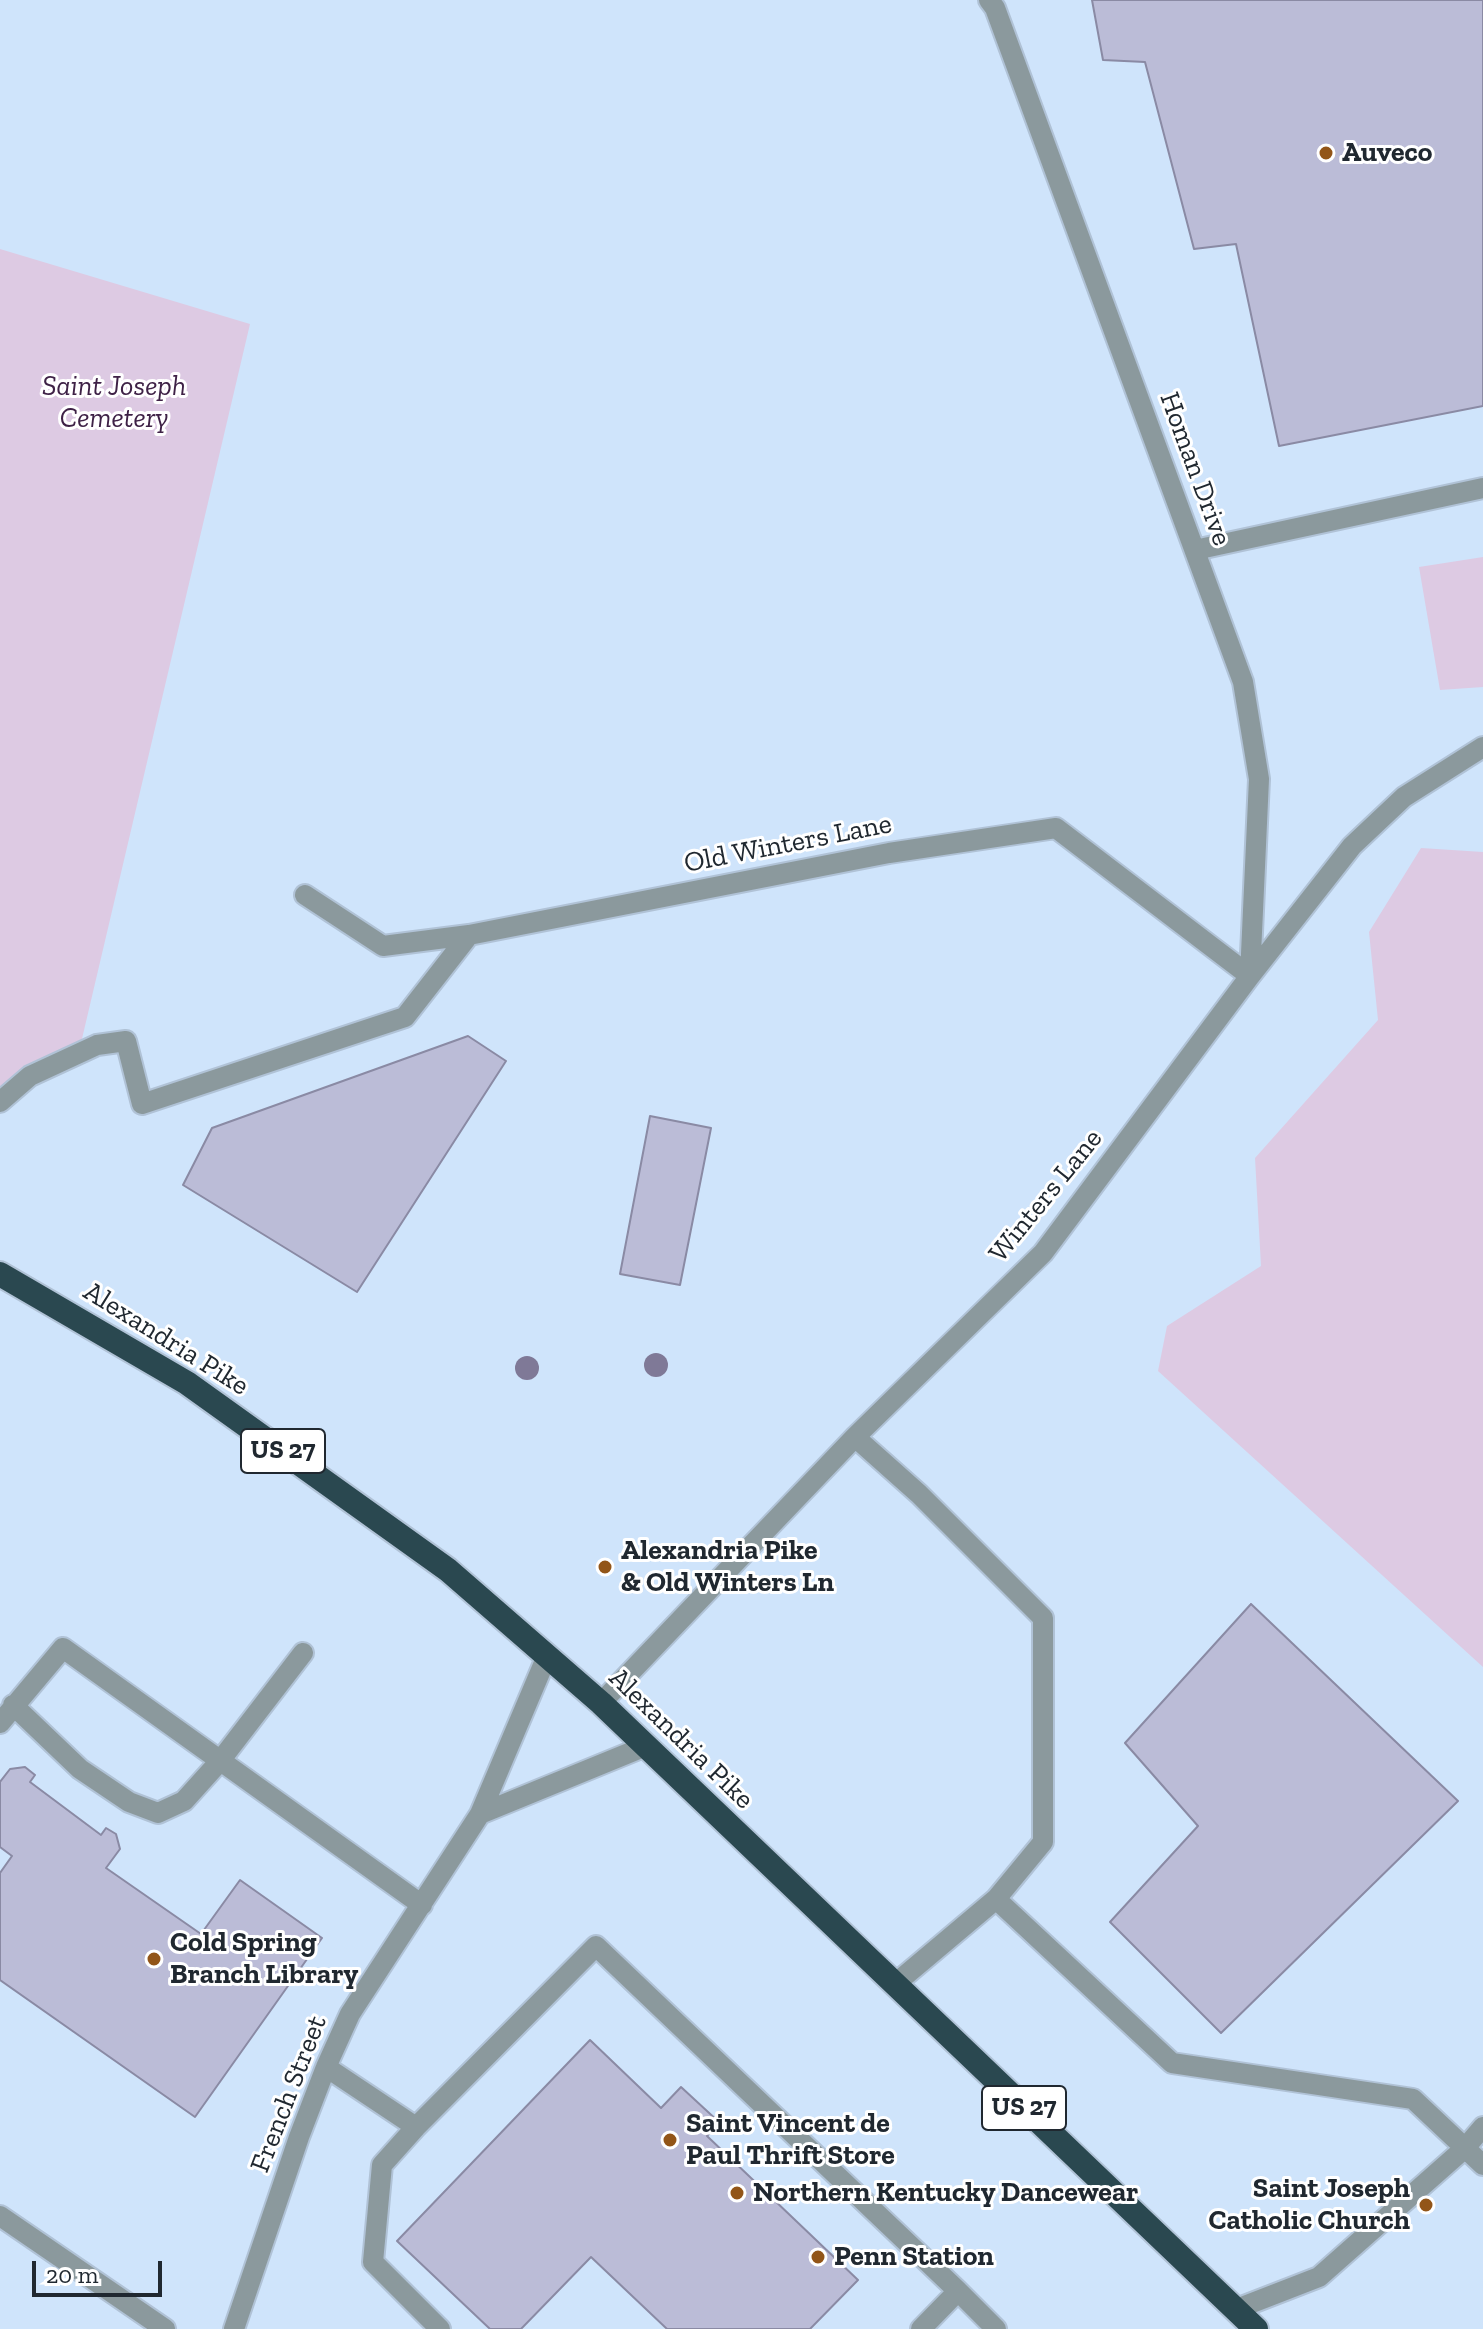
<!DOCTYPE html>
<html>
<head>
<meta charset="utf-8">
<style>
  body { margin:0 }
  #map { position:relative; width:1483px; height:2329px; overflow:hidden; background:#cfe4fb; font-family:"Zilla Slab",serif }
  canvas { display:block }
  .scale { position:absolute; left:32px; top:2261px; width:130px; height:36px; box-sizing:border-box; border:4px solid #202830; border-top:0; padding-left:10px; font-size:24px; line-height:28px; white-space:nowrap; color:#202830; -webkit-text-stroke:6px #fff; paint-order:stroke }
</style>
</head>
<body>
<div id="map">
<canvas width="1483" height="2329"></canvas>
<div class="scale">20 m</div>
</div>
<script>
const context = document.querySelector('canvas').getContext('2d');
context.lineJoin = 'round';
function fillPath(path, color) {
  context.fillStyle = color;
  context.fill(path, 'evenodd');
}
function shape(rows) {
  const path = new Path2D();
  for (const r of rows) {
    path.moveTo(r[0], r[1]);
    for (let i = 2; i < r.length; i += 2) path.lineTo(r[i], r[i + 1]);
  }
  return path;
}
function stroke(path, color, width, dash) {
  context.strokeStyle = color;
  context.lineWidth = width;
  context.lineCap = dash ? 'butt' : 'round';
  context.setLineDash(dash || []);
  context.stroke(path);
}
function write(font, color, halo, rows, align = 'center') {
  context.font = font + ' "Zilla Slab",serif';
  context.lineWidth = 6;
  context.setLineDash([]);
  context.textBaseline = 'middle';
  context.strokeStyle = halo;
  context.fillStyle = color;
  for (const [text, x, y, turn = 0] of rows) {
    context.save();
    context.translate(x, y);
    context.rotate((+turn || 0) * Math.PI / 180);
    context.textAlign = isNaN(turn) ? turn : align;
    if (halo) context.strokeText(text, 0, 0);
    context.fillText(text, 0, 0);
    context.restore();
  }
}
const green = shape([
  [0,249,250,324,81,1043,0,1102],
  [1483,557,1483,687,1440,690,1419,567],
  [1421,848,1483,852,1483,1667,1158,1371,1167,1326,1261,1266,1255,1158,1378,1020,1369,932]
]);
const building = shape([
  [1092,0,1483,0,1483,406,1279,446,1236,244,1194,249,1145,62,1103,60,1092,0],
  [468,1036,506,1061,357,1292,183,1185,212,1128,468,1036],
  [650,1116,711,1128,680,1285,620,1274,650,1116],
  [1251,1604,1458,1801,1221,2033,1110,1922,1198,1826,1125,1743,1251,1604],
  [25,1767,35,1775,30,1782,101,1835,106,1828,116,1834,120,1849,106,1868,201,1934,240,1880,322,1938,195,2117,0,1980,0,1873,12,1856,0,1847,0,1782,10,1769,25,1767],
  [590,2040,661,2108,681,2087,720,2123,707,2136,858,2280,810,2329,667,2329,591,2257,521,2329,490,2329,397,2241,590,2040]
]);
const minor = shape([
  [989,0,995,8,1243,682,1259,779,1250,976],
  [1195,550,1483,488],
  [305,895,383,946,469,935,889,853,1056,828,1250,976],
  [0,1102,30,1076,97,1045,126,1041,142,1104,405,1017,469,935],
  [855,1437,919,1494,1043,1618,1043,1842,996,1899,895,1984],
  [601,1703,855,1437,1043,1253,1250,976,1352,846,1404,797,1483,747],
  [13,1705,80,1769,129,1802,158,1813,184,1801,220,1761,303,1653],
  [0,1723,63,1648,422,1905],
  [480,1814,646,1746],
  [996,1899,1172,2063,1413,2099,1483,2165],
  [326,2067,416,2127],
  [0,2216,165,2329],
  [958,2291,996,2329],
  [1234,2310,1319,2277,1465,2148,1483,2127],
  [234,2329,299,2137,326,2067,350,2014,480,1814,547,1656],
  [440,2329,373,2262,382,2165,416,2127,596,1946,958,2291,921,2329]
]);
const highway = shape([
  [0,1274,187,1383,448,1570,601,1703,1256,2329]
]);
const trees = [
  [656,1365],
  [527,1368]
];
const markers = [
  [1326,153,8,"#925518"],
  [605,1567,8,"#925518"],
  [154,1959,8,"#925518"],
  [670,2140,8,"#925518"],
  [737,2193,8,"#925518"],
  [1426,2205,8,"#925518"],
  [818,2257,8,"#925518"]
];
const shields = [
  [283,1451,84],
  [1024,2108,84]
];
const shieldNames = [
  ["US 27",283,1451],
  ["US 27",1024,2108]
];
const poiNames = [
  ["Auveco",1342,153],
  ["Alexandria Pike",621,1551],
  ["& Old Winters Ln",621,1583],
  ["Cold Spring",170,1943],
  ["Branch Library",170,1975],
  ["Saint Vincent de",686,2124],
  ["Paul Thrift Store",686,2156],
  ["Saint Joseph",1410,2189,"right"],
  ["Catholic Church",1410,2221,"right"],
  ["Northern Kentucky Dancewear",753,2193],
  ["Penn Station",834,2257]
];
const parkNames = [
  ["Saint Joseph",114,387],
  ["Cemetery",114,419]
];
const streetNames = [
  ["Homan Drive",1195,469,70],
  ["Old Winters Lane",788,844,-11],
  ["Winters Lane",1046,1196,-51],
  ["Alexandria Pike",166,1339,32],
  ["Alexandria Pike",681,1739,44],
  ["French Street",289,2094,-69]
];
fillPath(green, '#ddcae3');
fillPath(building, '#bbbcd7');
stroke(building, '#8a8aa4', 2);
stroke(minor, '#b0c2d6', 24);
stroke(highway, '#b0c2d6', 28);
stroke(minor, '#8b999d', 20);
stroke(highway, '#2a4850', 24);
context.fillStyle = '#7f7997';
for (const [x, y] of trees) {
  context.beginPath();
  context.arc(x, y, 12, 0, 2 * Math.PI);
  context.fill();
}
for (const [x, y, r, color] of markers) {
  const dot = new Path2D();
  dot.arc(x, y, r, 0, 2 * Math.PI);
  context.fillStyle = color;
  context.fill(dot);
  stroke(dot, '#fff', 3);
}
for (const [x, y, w] of shields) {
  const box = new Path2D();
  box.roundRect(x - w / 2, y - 22, w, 44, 6);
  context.fillStyle = '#fff';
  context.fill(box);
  stroke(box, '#202830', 2);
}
write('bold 26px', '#202830', null, shieldNames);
write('bold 28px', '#202830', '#fff', poiNames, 'left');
write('italic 28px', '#3e2146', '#fff', parkNames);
write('28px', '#202830', '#fff', streetNames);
</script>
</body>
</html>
